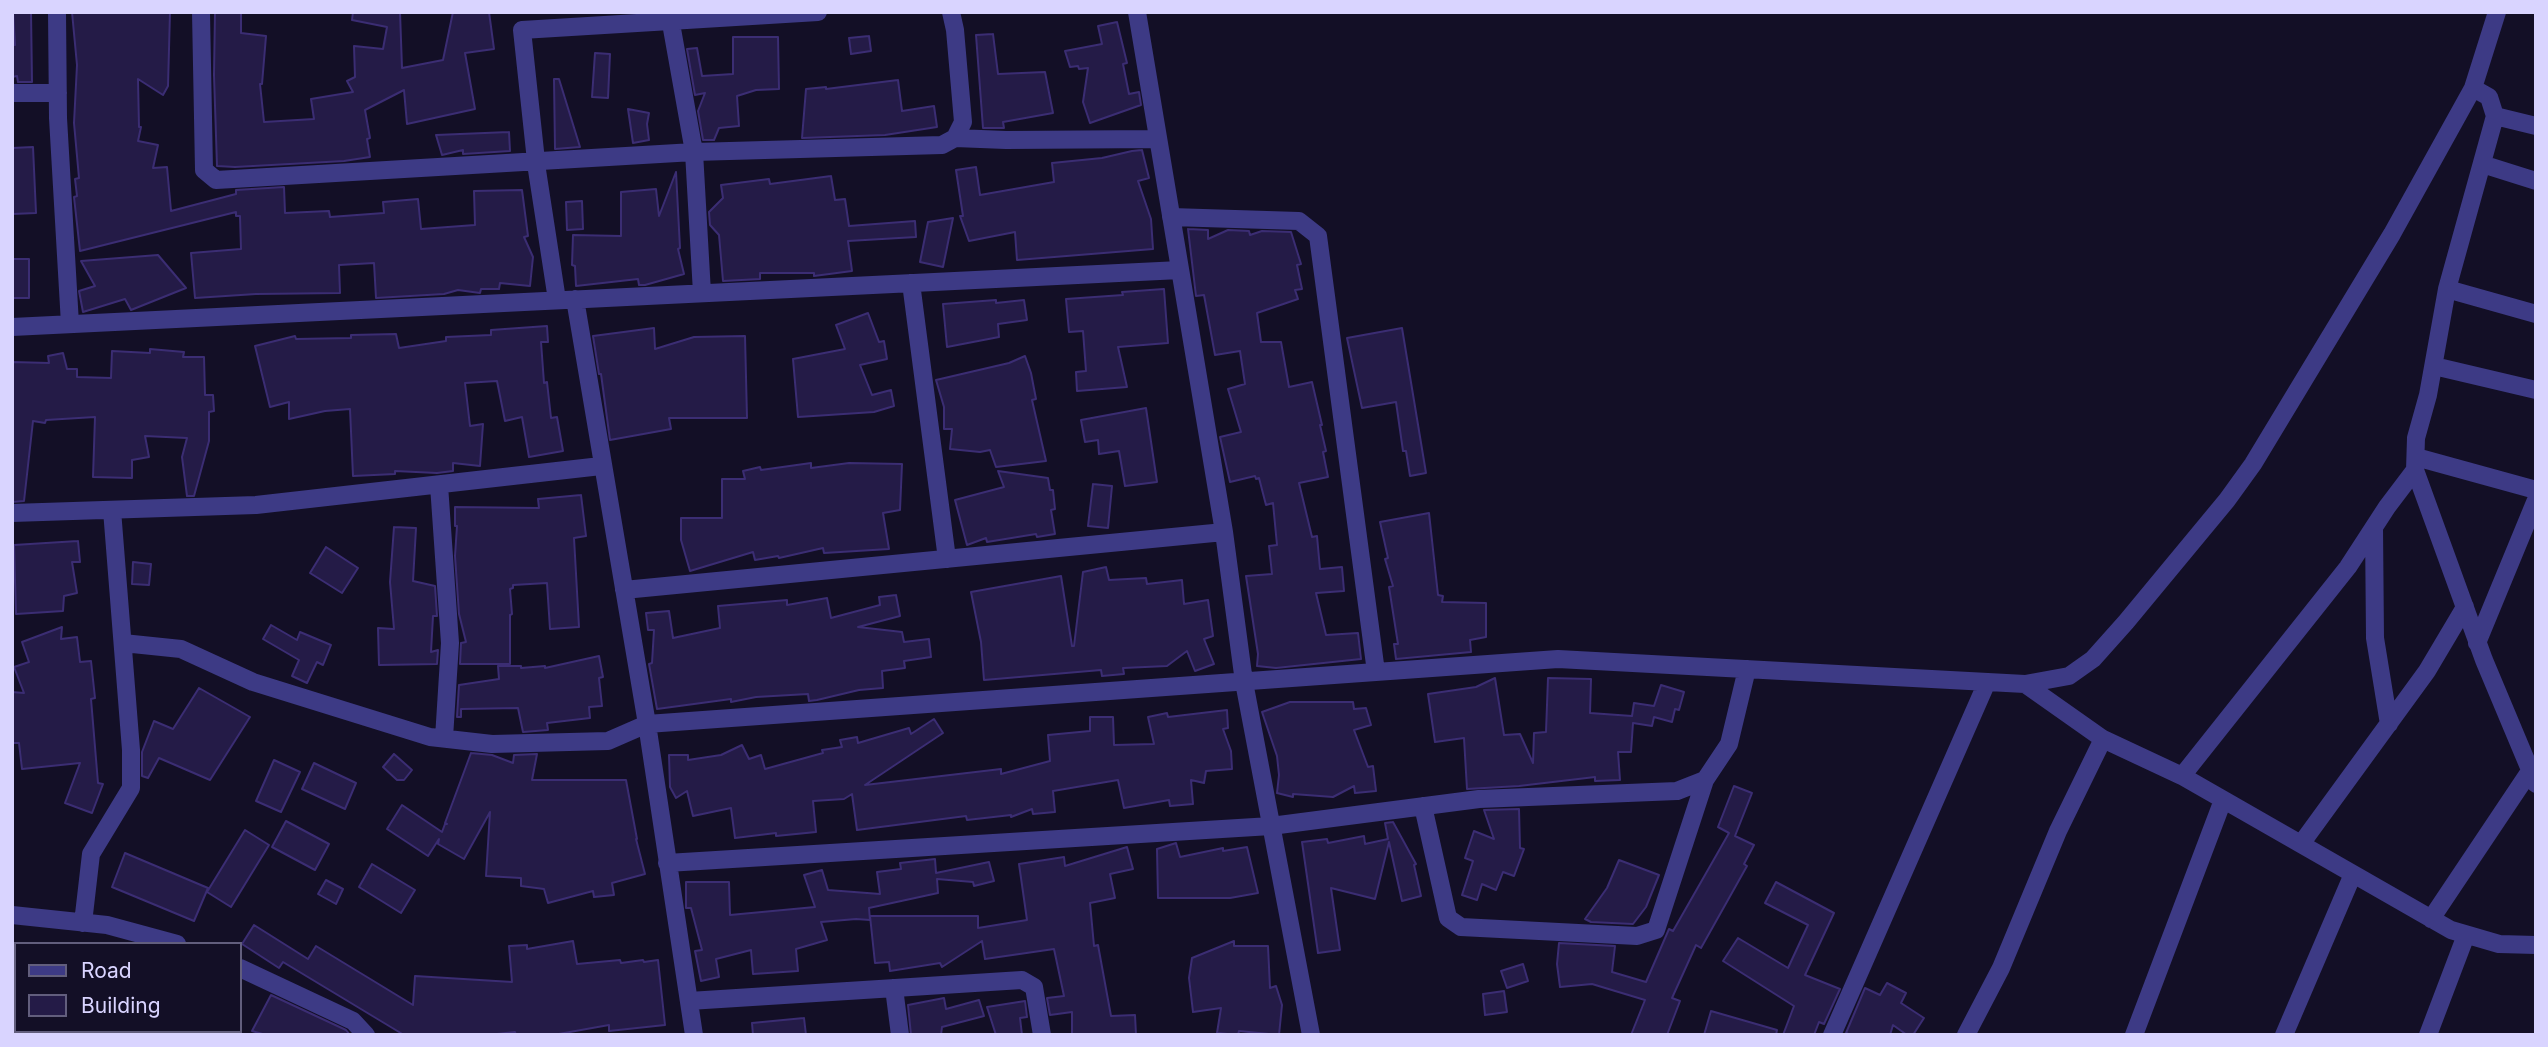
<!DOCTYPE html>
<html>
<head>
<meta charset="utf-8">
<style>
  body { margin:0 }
  #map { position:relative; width:2548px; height:1047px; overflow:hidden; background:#130f26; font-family:Inter,sans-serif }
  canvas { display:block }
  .frame { position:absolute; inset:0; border:14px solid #d9d4ff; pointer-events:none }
  .legend { position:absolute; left:14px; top:942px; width:228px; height:91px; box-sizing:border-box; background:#130f26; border:2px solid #625e7d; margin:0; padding:9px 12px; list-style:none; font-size:21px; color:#d9d4ff }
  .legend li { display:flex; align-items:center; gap:14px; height:35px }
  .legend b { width:35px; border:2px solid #625e7d }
</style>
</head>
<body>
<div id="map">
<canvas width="2548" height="1047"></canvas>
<div class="frame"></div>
<ul class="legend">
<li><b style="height:9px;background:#3d3a85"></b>Road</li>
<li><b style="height:19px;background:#241b47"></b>Building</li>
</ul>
</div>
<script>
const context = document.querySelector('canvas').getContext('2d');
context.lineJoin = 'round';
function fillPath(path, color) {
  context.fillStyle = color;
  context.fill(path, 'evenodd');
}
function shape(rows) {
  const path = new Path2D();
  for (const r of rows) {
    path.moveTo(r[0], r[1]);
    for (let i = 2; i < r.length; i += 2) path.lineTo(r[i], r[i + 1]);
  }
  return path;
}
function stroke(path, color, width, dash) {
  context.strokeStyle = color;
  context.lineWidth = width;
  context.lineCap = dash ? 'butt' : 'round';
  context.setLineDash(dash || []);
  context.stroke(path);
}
const building = shape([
  [13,12,31,12,32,82,18,82,17,76,12,77,12,45,15,45,13,12],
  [72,12,170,12,168,86,163,95,138,79,139,127,141,127,138,141,158,145,153,168,167,167,171,211,236,194,236,190,284,187,285,213,329,211,330,217,384,213,383,202,418,199,421,229,475,225,474,191,522,190,528,236,524,237,533,257,530,286,500,283,499,289,481,289,480,293,458,290,444,294,376,298,374,263,339,265,340,293,256,294,195,298,191,253,241,249,240,216,236,216,236,212,80,251,74,197,77,196,75,179,79,178,74,123,77,65,72,12],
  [215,12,241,12,241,33,266,36,262,84,260,84,264,122,314,119,311,99,353,92,347,81,355,77,354,46,383,49,387,27,352,20,353,12,400,12,402,68,443,60,453,12,489,12,494,49,465,53,475,109,407,124,404,90,365,110,370,138,367,139,370,157,344,161,235,167,217,166,214,75,215,12],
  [1117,22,1127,63,1123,64,1129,94,1139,92,1141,105,1090,123,1083,102,1088,68,1079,69,1078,66,1070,67,1065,51,1102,44,1098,26,1117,22],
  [993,34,998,74,1045,72,1053,113,1003,122,1004,128,983,128,976,35,993,34],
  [869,36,871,51,851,54,849,38,869,36],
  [733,37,778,37,779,89,756,90,737,96,739,126,719,128,714,140,703,140,698,111,705,93,695,95,687,49,697,48,702,76,733,74,733,37],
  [595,53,610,54,608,98,592,97,595,53],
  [554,79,559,79,580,147,555,149,554,79],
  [898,80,902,111,934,106,937,127,885,135,802,138,806,89,826,87,826,89,898,80],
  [628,109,649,113,647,124,649,140,633,143,628,109],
  [509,132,510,151,463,154,463,150,442,155,436,135,509,132],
  [33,147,36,213,12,214,12,148,33,147],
  [1142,150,1149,178,1138,181,1151,219,1153,249,1017,260,1015,232,969,241,960,216,963,216,956,170,976,167,980,195,1054,182,1052,163,1102,158,1132,151,1142,150],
  [676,172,680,248,678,249,684,274,645,285,639,285,638,279,576,286,575,266,572,265,573,235,621,236,621,192,656,189,659,216,676,172],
  [831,176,835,200,845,199,849,226,915,221,916,237,848,241,852,271,814,276,814,273,760,273,760,279,723,281,719,235,710,225,709,212,723,198,721,185,769,179,770,184,831,176],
  [582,201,583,229,567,230,566,202,582,201],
  [953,218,943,267,920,262,928,222,953,218],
  [1188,229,1208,230,1208,239,1228,230,1249,231,1250,235,1262,231,1291,232,1301,264,1297,265,1302,289,1295,290,1298,299,1257,313,1261,342,1281,342,1289,387,1312,382,1322,425,1320,425,1326,451,1323,452,1328,477,1299,483,1312,537,1317,536,1320,569,1342,567,1344,591,1316,593,1326,635,1358,633,1361,659,1276,668,1257,666,1258,654,1246,576,1272,574,1269,546,1277,545,1273,503,1266,505,1259,478,1256,479,1255,476,1230,482,1220,437,1241,432,1228,389,1245,384,1240,351,1215,355,1204,295,1196,296,1188,229],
  [158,255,186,288,131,310,125,299,83,312,79,291,95,286,81,261,158,255],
  [12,259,29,259,29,298,12,298,12,259],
  [1164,289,1168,343,1118,347,1127,387,1077,391,1076,372,1086,371,1083,331,1069,332,1066,299,1123,295,1122,292,1164,289],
  [996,300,996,303,1024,300,1027,320,998,324,999,337,947,347,943,304,996,300],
  [868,313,879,342,884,341,887,359,860,365,872,395,891,390,894,406,874,412,798,417,793,359,845,349,836,325,868,313],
  [547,326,548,342,541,342,544,383,547,382,551,418,557,417,563,451,529,457,522,417,505,421,497,381,465,383,470,426,483,424,480,466,453,463,453,471,437,473,395,471,395,474,353,476,350,409,325,411,289,419,289,402,270,407,255,346,295,336,296,339,351,338,351,335,396,334,399,348,446,341,446,337,491,335,491,330,547,326],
  [654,328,655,349,694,337,745,336,747,418,669,418,671,429,610,440,601,374,599,374,593,336,654,328],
  [1402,328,1426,473,1410,476,1406,451,1403,451,1396,402,1362,408,1347,338,1402,328],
  [150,349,184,352,183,357,204,357,205,395,213,395,214,411,209,412,209,441,194,496,187,496,182,457,187,438,145,436,149,457,132,460,132,478,93,477,95,417,46,420,45,423,33,421,24,501,12,502,12,362,49,363,48,356,63,353,67,369,77,369,77,377,111,378,112,351,150,353,150,349],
  [1025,356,1031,373,1036,399,1032,400,1046,461,996,467,990,450,980,452,950,449,952,429,944,429,944,407,936,380,1009,363,1025,356],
  [1146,408,1157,482,1125,486,1119,451,1099,454,1098,440,1085,442,1081,420,1146,408],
  [811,463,811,468,849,463,902,464,900,510,883,513,889,549,824,553,823,548,779,558,778,556,755,560,753,552,690,571,681,540,681,518,722,518,722,479,745,479,743,471,760,467,761,470,811,463],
  [998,471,1048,478,1050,490,1053,490,1055,509,1051,510,1055,534,1037,537,1036,534,987,542,986,538,967,545,955,500,1004,487,998,471],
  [1093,484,1112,486,1108,528,1088,526,1093,484],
  [581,495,586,536,574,538,579,627,550,629,547,583,513,585,513,588,510,589,512,614,510,615,510,664,460,664,461,643,466,642,459,614,455,556,457,526,455,526,455,507,539,508,538,499,581,495],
  [1429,513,1438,595,1443,596,1442,602,1486,603,1486,637,1470,640,1471,652,1396,659,1394,644,1398,644,1389,587,1393,586,1385,559,1388,558,1380,522,1429,513],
  [394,527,416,528,413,581,435,586,437,616,433,616,431,652,438,650,437,664,379,665,378,628,394,629,390,582,394,527],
  [78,541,80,562,72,562,77,593,64,596,63,611,16,614,14,545,78,541],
  [326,547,358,568,342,593,310,573,326,547],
  [133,562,151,564,149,585,132,584,133,562],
  [1106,567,1109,580,1146,578,1147,584,1182,580,1184,604,1208,600,1213,636,1204,639,1214,664,1195,671,1187,651,1167,666,1123,668,1124,674,1102,676,1101,670,984,680,981,642,971,592,1061,576,1072,646,1074,646,1083,572,1106,567],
  [896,595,900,616,858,627,902,632,904,642,929,639,931,657,904,661,905,668,882,671,883,688,859,690,817,700,809,701,808,694,756,697,731,702,731,699,657,709,649,664,652,663,654,630,648,630,646,613,669,611,673,638,720,628,718,606,787,600,787,605,827,598,831,618,880,605,879,597,896,595],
  [271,625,297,640,300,632,331,645,323,665,317,662,307,683,292,676,299,660,263,639,271,625],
  [62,627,61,639,77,637,80,662,91,661,95,698,91,699,98,783,103,784,92,813,65,803,80,763,22,769,19,743,12,743,12,692,24,693,14,667,29,662,22,642,62,627],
  [599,656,603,677,599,678,602,706,589,707,590,718,547,723,548,730,523,732,518,708,461,709,461,717,457,717,459,685,499,679,498,666,521,666,521,668,545,666,545,668,599,656],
  [1495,678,1504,735,1520,734,1533,763,1534,733,1546,732,1548,678,1591,679,1590,713,1632,716,1634,703,1654,706,1661,685,1684,692,1679,710,1675,709,1672,722,1654,717,1652,726,1633,723,1631,752,1618,752,1620,780,1595,781,1595,777,1519,786,1467,789,1464,738,1435,742,1428,694,1476,687,1495,678],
  [199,688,250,717,210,780,159,758,148,778,142,776,142,752,154,721,173,729,199,688],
  [1290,702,1353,702,1354,709,1366,708,1371,725,1354,730,1368,767,1373,766,1376,791,1355,793,1354,786,1333,797,1293,794,1293,797,1277,793,1279,775,1277,756,1262,712,1290,702],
  [1227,710,1228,728,1223,729,1231,751,1232,769,1206,771,1204,783,1191,780,1193,804,1170,806,1169,800,1124,808,1118,780,1053,791,1055,812,1033,814,1032,809,1011,817,1011,815,967,820,966,816,857,830,852,794,844,799,813,801,816,832,776,836,776,833,735,838,731,808,693,816,687,791,676,798,670,787,669,755,688,755,688,760,721,755,742,745,749,759,761,755,765,769,823,753,822,750,842,747,840,740,857,737,858,743,909,728,911,734,934,719,943,733,865,785,1001,769,1001,774,1050,761,1048,735,1090,731,1090,717,1113,717,1114,745,1154,744,1148,717,1167,713,1168,717,1227,710],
  [471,753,492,755,513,763,514,755,537,754,532,780,626,780,637,839,636,839,645,874,612,883,614,895,594,897,593,891,548,903,544,889,521,886,521,878,486,876,490,812,464,859,438,844,439,839,428,856,387,829,402,805,442,832,445,824,447,824,445,823,471,753],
  [394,754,412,770,404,780,397,780,383,767,394,754],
  [274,760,300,772,281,812,256,801,274,760],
  [314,763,356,783,345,809,302,789,314,763],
  [1734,786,1752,793,1735,836,1754,845,1744,864,1747,866,1701,948,1696,945,1672,998,1680,1001,1667,1035,1631,1035,1645,1000,1592,984,1560,987,1557,964,1559,943,1615,946,1612,972,1646,982,1669,929,1673,931,1729,833,1718,827,1734,786],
  [1519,809,1520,848,1524,849,1514,876,1503,872,1496,890,1482,884,1477,900,1462,895,1473,861,1465,858,1474,831,1494,839,1484,810,1519,809],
  [286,821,329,844,315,870,272,847,286,821],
  [1393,822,1416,864,1414,865,1421,896,1402,901,1389,842,1375,899,1331,888,1340,950,1318,953,1302,842,1327,839,1328,843,1364,836,1365,844,1388,839,1385,823,1393,822],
  [245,830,269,845,231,907,207,892,245,830],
  [1176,843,1180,857,1223,848,1223,851,1247,847,1258,893,1230,898,1158,898,1157,849,1176,843],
  [1127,847,1133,869,1110,874,1115,898,1090,903,1094,946,1098,945,1111,1016,1135,1015,1136,1035,1072,1035,1072,1012,1050,1015,1047,998,1064,996,1054,949,985,959,982,941,942,967,940,963,890,971,889,962,875,963,870,916,978,916,978,928,1027,920,1019,864,1064,857,1065,866,1127,847],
  [125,853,208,888,194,921,112,887,125,853],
  [935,859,936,873,989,862,994,881,974,886,973,882,937,879,938,893,869,908,870,920,856,919,821,922,827,940,796,949,798,971,753,974,751,950,716,959,719,977,701,981,695,951,702,950,691,908,686,908,686,882,729,882,730,915,815,907,804,875,822,870,828,890,880,894,877,872,901,869,900,863,935,859],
  [1619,860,1659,875,1646,907,1633,924,1591,922,1585,919,1607,888,1619,860],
  [372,864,415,890,401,913,359,887,372,864],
  [326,880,343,889,336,904,318,894,326,880],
  [1776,882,1834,913,1805,975,1840,989,1824,1024,1819,1022,1814,1035,1783,1035,1794,1006,1723,961,1738,938,1788,968,1808,925,1765,903,1776,882],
  [254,925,308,959,316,946,413,1005,415,976,512,982,509,946,527,945,527,949,573,941,577,964,620,960,621,963,643,960,644,962,658,960,665,1025,609,1031,609,1025,553,1035,516,1035,515,1032,488,1035,404,1035,283,962,279,968,242,944,254,925],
  [1234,941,1234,946,1268,946,1270,988,1276,986,1282,1005,1279,1035,1239,1031,1238,1035,1217,1033,1221,1008,1193,1012,1189,978,1192,958,1234,941],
  [1523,964,1528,981,1507,988,1501,971,1523,964],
  [1887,983,1906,993,1901,1003,1924,1018,1913,1035,1907,1035,1893,1025,1890,1035,1851,1035,1846,1033,1865,988,1880,995,1887,983],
  [1504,991,1507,1012,1485,1015,1483,994,1504,991],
  [271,995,346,1030,350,1035,266,1035,252,1031,271,995],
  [944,998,946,1009,979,1000,984,1016,942,1027,941,1035,911,1035,908,1005,944,998],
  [1025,1001,1027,1017,1020,1018,1022,1035,996,1035,987,1007,1025,1001],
  [1711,1011,1777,1030,1776,1035,1704,1035,1711,1011],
  [804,1018,806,1035,753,1035,752,1023,804,1018]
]);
const minor = shape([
  [57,12,58,118,70,324],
  [201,12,204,170,216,180,694,152,942,145,955,138,1006,140,1158,139],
  [669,12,694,152,702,293],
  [951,12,955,30,963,122,955,138],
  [1137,12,1224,532,1244,682,1311,1035],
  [2473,88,2489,97,2495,116,2447,289,2428,395,2416,438,2415,470,2484,660,2536,784],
  [12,93,58,93],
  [2495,116,2536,126],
  [2482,164,2536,181],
  [1171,217,1299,221,1318,236,1376,672],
  [911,283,947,559],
  [2447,289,2536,314],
  [575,299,647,724,694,1035],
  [557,300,537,170,522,30,818,12],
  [12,327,1180,270],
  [2434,366,2536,390],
  [2416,457,2536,490],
  [439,485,450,643,444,738],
  [12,513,256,505,601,466],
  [2374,527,2375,638,2389,724],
  [624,590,1224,532],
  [123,643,181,649,253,682,430,737,492,744,608,741,647,724,1558,659,2025,684,2069,676,2093,659,2126,622,2227,500,2253,464,2392,234,2473,88,2497,12],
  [2477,643,2536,500],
  [2025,684,2103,739,2182,776,2451,930,2499,944,2536,945],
  [2182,776,2348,567,2387,507,2415,470],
  [1423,806,1448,918,1461,927,1637,936,1656,930,1705,780],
  [2301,844,2427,671,2465,607],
  [667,863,1271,826,1479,799,1677,791,1705,780,1729,744,1747,669],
  [12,915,107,925,177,944],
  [2431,919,2530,771],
  [83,923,91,854,131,788,131,750,112,510],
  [240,968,353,1021,366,1035],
  [894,988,900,1035],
  [689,1001,1022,980,1034,987,1042,1035],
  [1832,1035,1987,682],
  [1966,1035,2001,968,2058,831,2103,739],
  [2134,1035,2223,800],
  [2284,1035,2353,874],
  [2428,1035,2466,935]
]);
fillPath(building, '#241b47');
stroke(building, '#3b2d73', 2);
stroke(minor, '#3d3a85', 18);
</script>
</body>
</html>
